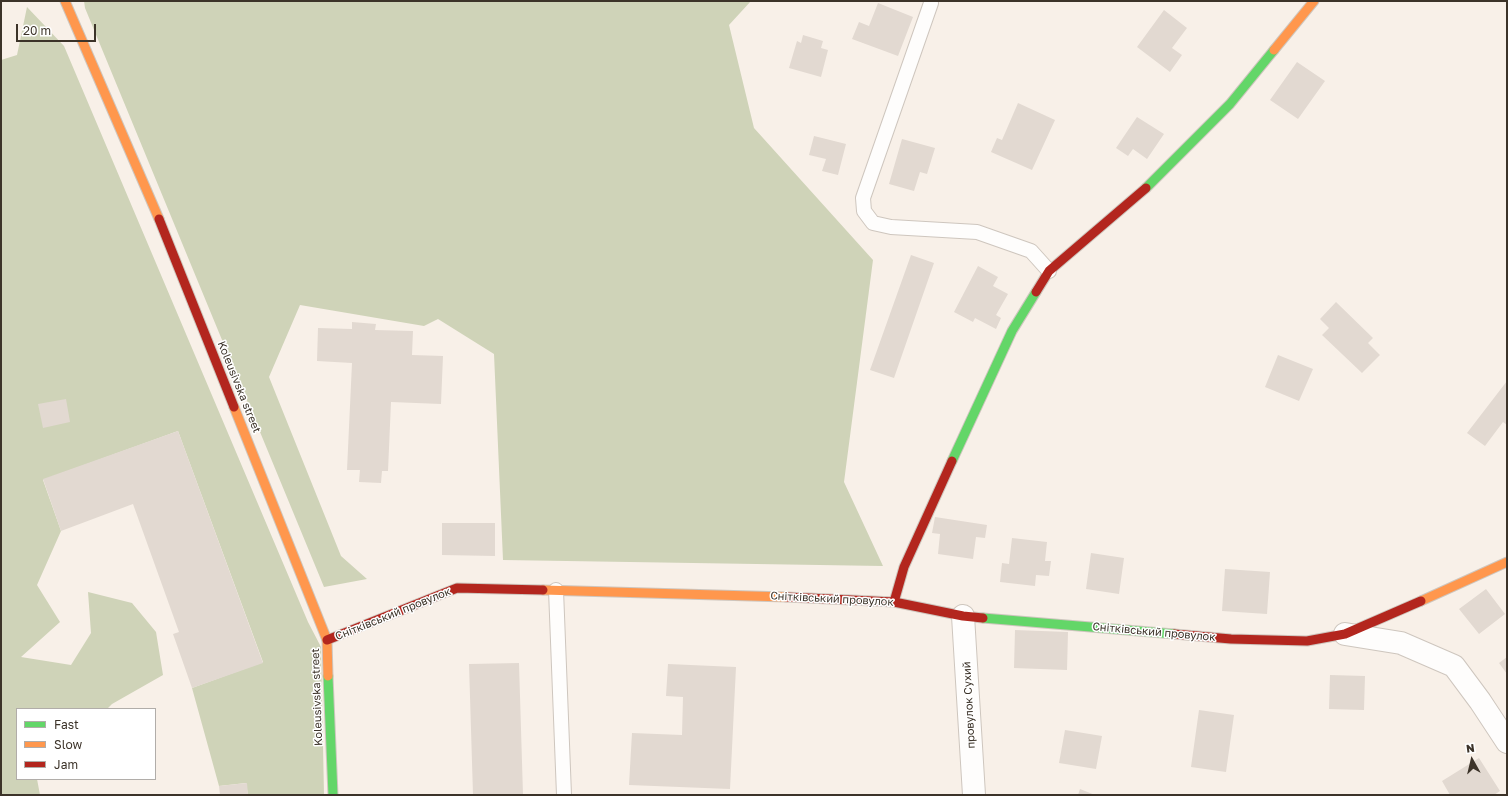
<!DOCTYPE html>
<html>
<head>
<meta charset="utf-8">
<style>
  body { margin:0 }
  #map { position:relative; width:1508px; height:796px; overflow:hidden; background:#f8f0e8; font-family:"Golos Text",sans-serif }
  canvas { display:block }
  .frame { position:absolute; inset:0; border:2px solid #3c3329; pointer-events:none }
  .legend { position:absolute; left:16px; top:708px; width:140px; height:72px; box-sizing:border-box; background:#fff; border:1px solid #b1ada9; margin:0; padding:5px 7px; list-style:none; font-size:12px; color:#3c3329 }
  .legend li { display:flex; align-items:center; gap:8px; height:20px }
  .legend b { width:20px; border:1px solid #b1ada9 }
  .north { position:absolute; left:1452px; top:740px; width:40px; height:40px; -webkit-text-stroke:3px #fff; paint-order:stroke; rotate:352deg; font-size:11px; font-weight:700; line-height:16px; text-align:center; color:#3c3329 }
  .north::after { content:''; display:block; margin:auto; width:14px; height:18px; background:#3c3329; clip-path:polygon(50% 0,100% 100%,50% 72%,0 100%) }
  .scale { position:absolute; left:16px; top:24px; width:80px; height:18px; box-sizing:border-box; border:2px solid #3c3329; border-top:0; padding-left:5px; font-size:12px; line-height:14px; white-space:nowrap; color:#3c3329; -webkit-text-stroke:3px #fff; paint-order:stroke }
</style>
</head>
<body>
<div id="map">
<canvas width="1508" height="796"></canvas>
<div class="frame"></div>
<ul class="legend">
<li><b style="height:5px;background:#63d668"></b>Fast</li>
<li><b style="height:5px;background:#ff974d"></b>Slow</li>
<li><b style="height:5px;background:#b3261e"></b>Jam</li>
</ul>
<div class="north">N</div>
<div class="scale">20 m</div>
</div>
<script>
const context = document.querySelector('canvas').getContext('2d');
context.lineJoin = 'round';
function fillPath(path, color) {
  context.fillStyle = color;
  context.fill(path, 'evenodd');
}
function shape(rows) {
  const path = new Path2D();
  for (const r of rows) {
    path.moveTo(r[0], r[1]);
    for (let i = 2; i < r.length; i += 2) path.lineTo(r[i], r[i + 1]);
  }
  return path;
}
function stroke(path, color, width, dash) {
  context.strokeStyle = color;
  context.lineWidth = width;
  context.lineCap = dash ? 'butt' : 'round';
  context.setLineDash(dash || []);
  context.stroke(path);
}
function write(font, color, halo, rows, align = 'center') {
  context.font = font + ' "Golos Text",sans-serif';
  context.lineWidth = 3;
  context.setLineDash([]);
  context.textBaseline = 'middle';
  context.strokeStyle = halo;
  context.fillStyle = color;
  for (const [text, x, y, turn = 0] of rows) {
    context.save();
    context.translate(x, y);
    context.rotate((+turn || 0) * Math.PI / 180);
    context.textAlign = isNaN(turn) ? turn : align;
    if (halo) context.strokeText(text, 0, 0);
    context.fillText(text, 0, 0);
    context.restore();
  }
}
const forest = shape([
  [84,1,751,1,729,25,754,128,873,260,844,482,883,566,503,560,494,354,438,319,424,326,300,305,269,377,341,556,367,579,324,587,85,8],
  [27,7,64,46,308,622,321,647,324,795,248,795,246,783,219,786,192,688,263,662,178,431,43,480,61,531,37,585,60,622,21,657,71,665,91,633,88,592,132,603,156,632,163,675,112,704,107,709,17,709,17,779,37,779,40,795,1,795,1,60,17,55]
]);
const building = shape([
  [878,3,913,17,898,56,852,39,859,22,869,26],
  [1164,10,1187,28,1172,48,1182,55,1170,72,1137,47],
  [803,35,823,41,821,48,828,50,821,77,789,68,797,41,801,43],
  [1297,62,1325,81,1298,119,1270,100],
  [1018,103,1055,120,1032,170,991,152,997,138,1002,140],
  [1137,117,1164,134,1147,159,1133,149,1128,156,1116,148],
  [814,136,846,144,838,175,822,171,826,159,809,155],
  [902,139,935,148,927,174,920,172,914,191,889,184],
  [911,255,934,263,894,378,870,370],
  [978,266,998,277,993,286,1008,294,996,315,1001,318,996,329,975,318,973,322,954,312],
  [1336,302,1373,338,1368,343,1380,355,1362,373,1322,335,1329,328,1320,319],
  [352,322,376,324,375,330,413,331,412,355,443,356,441,404,391,402,388,471,382,471,381,483,359,482,360,470,347,470,352,363,317,361,318,328,352,329],
  [1278,355,1313,369,1299,401,1265,387],
  [1507,381,1507,425,1503,422,1485,446,1467,433],
  [66,399,70,422,43,428,38,404],
  [178,431,263,663,192,688,173,634,179,632,133,504,61,531,43,479],
  [935,517,987,525,985,538,976,537,973,559,938,554,940,534,932,533],
  [442,523,495,523,495,556,442,555],
  [1012,538,1047,542,1045,561,1051,561,1049,576,1036,575,1035,586,1000,582,1002,563,1009,564],
  [1091,553,1124,558,1119,594,1086,589],
  [1225,569,1270,572,1267,614,1222,611],
  [1486,589,1505,614,1479,634,1459,609],
  [1015,630,1068,632,1067,670,1014,668],
  [1507,657,1507,674,1499,663],
  [519,663,523,795,473,795,469,664],
  [668,664,736,667,730,789,629,785,632,733,682,735,683,697,666,696],
  [1330,675,1365,676,1364,710,1329,709],
  [1199,710,1234,715,1226,772,1191,767],
  [1065,730,1102,736,1096,769,1059,763],
  [1479,758,1500,791,1494,795,1450,795,1442,781],
  [247,783,248,795,220,795,219,786],
  [1080,789,1095,795,1078,795]
]);
const lane = shape([
  [931,3,863,198,864,211,873,223,891,227,977,232,1031,251,1049,271],
  [556,590,564,795]
]);
const street = shape([
  [963,616,974,795],
  [1345,634,1401,643,1454,666,1480,701,1507,742]
]);
const fast = shape([
  [1146,188,1230,104,1274,50],
  [952,461,1012,331,1036,292],
  [983,618,1174,634],
  [328,676,333,795]
]);
const slow = shape([
  [65,1,159,219],
  [1274,50,1314,1],
  [234,407,327,640,328,676],
  [543,590,786,597],
  [1421,601,1507,562]
]);
const jam = shape([
  [159,219,234,407],
  [1036,292,1049,271,1146,188],
  [786,597,894,602,963,616,983,618],
  [894,602,904,567,952,461],
  [1174,634,1231,639,1307,641,1345,634,1421,601],
  [327,640,457,588,543,590]
]);
const streetNames = [
  ["Koleusivska street",239,387,68],
  ["Снітківський провулок",832,599,3],
  ["Снітківський провулок",393,614,-22],
  ["Снітківський провулок",1154,632,5],
  ["Koleusivska street",317,697,-92],
  ["провулок Сухий",969,705,-93]
];
fillPath(forest, '#cfd3b8');
fillPath(building, '#e2d9d1');
stroke(lane, '#cec6be', 16);
stroke(street, '#cec6be', 24);
stroke(fast, '#cec6be', 11);
stroke(slow, '#cec6be', 11);
stroke(jam, '#cec6be', 11);
stroke(lane, '#fefdfc', 14);
stroke(street, '#fefdfc', 22);
stroke(fast, '#63d668', 9);
stroke(slow, '#ff974d', 9);
stroke(jam, '#b3261e', 9);
write('11px', '#3c3329', '#fff', streetNames);
</script>
</body>
</html>
